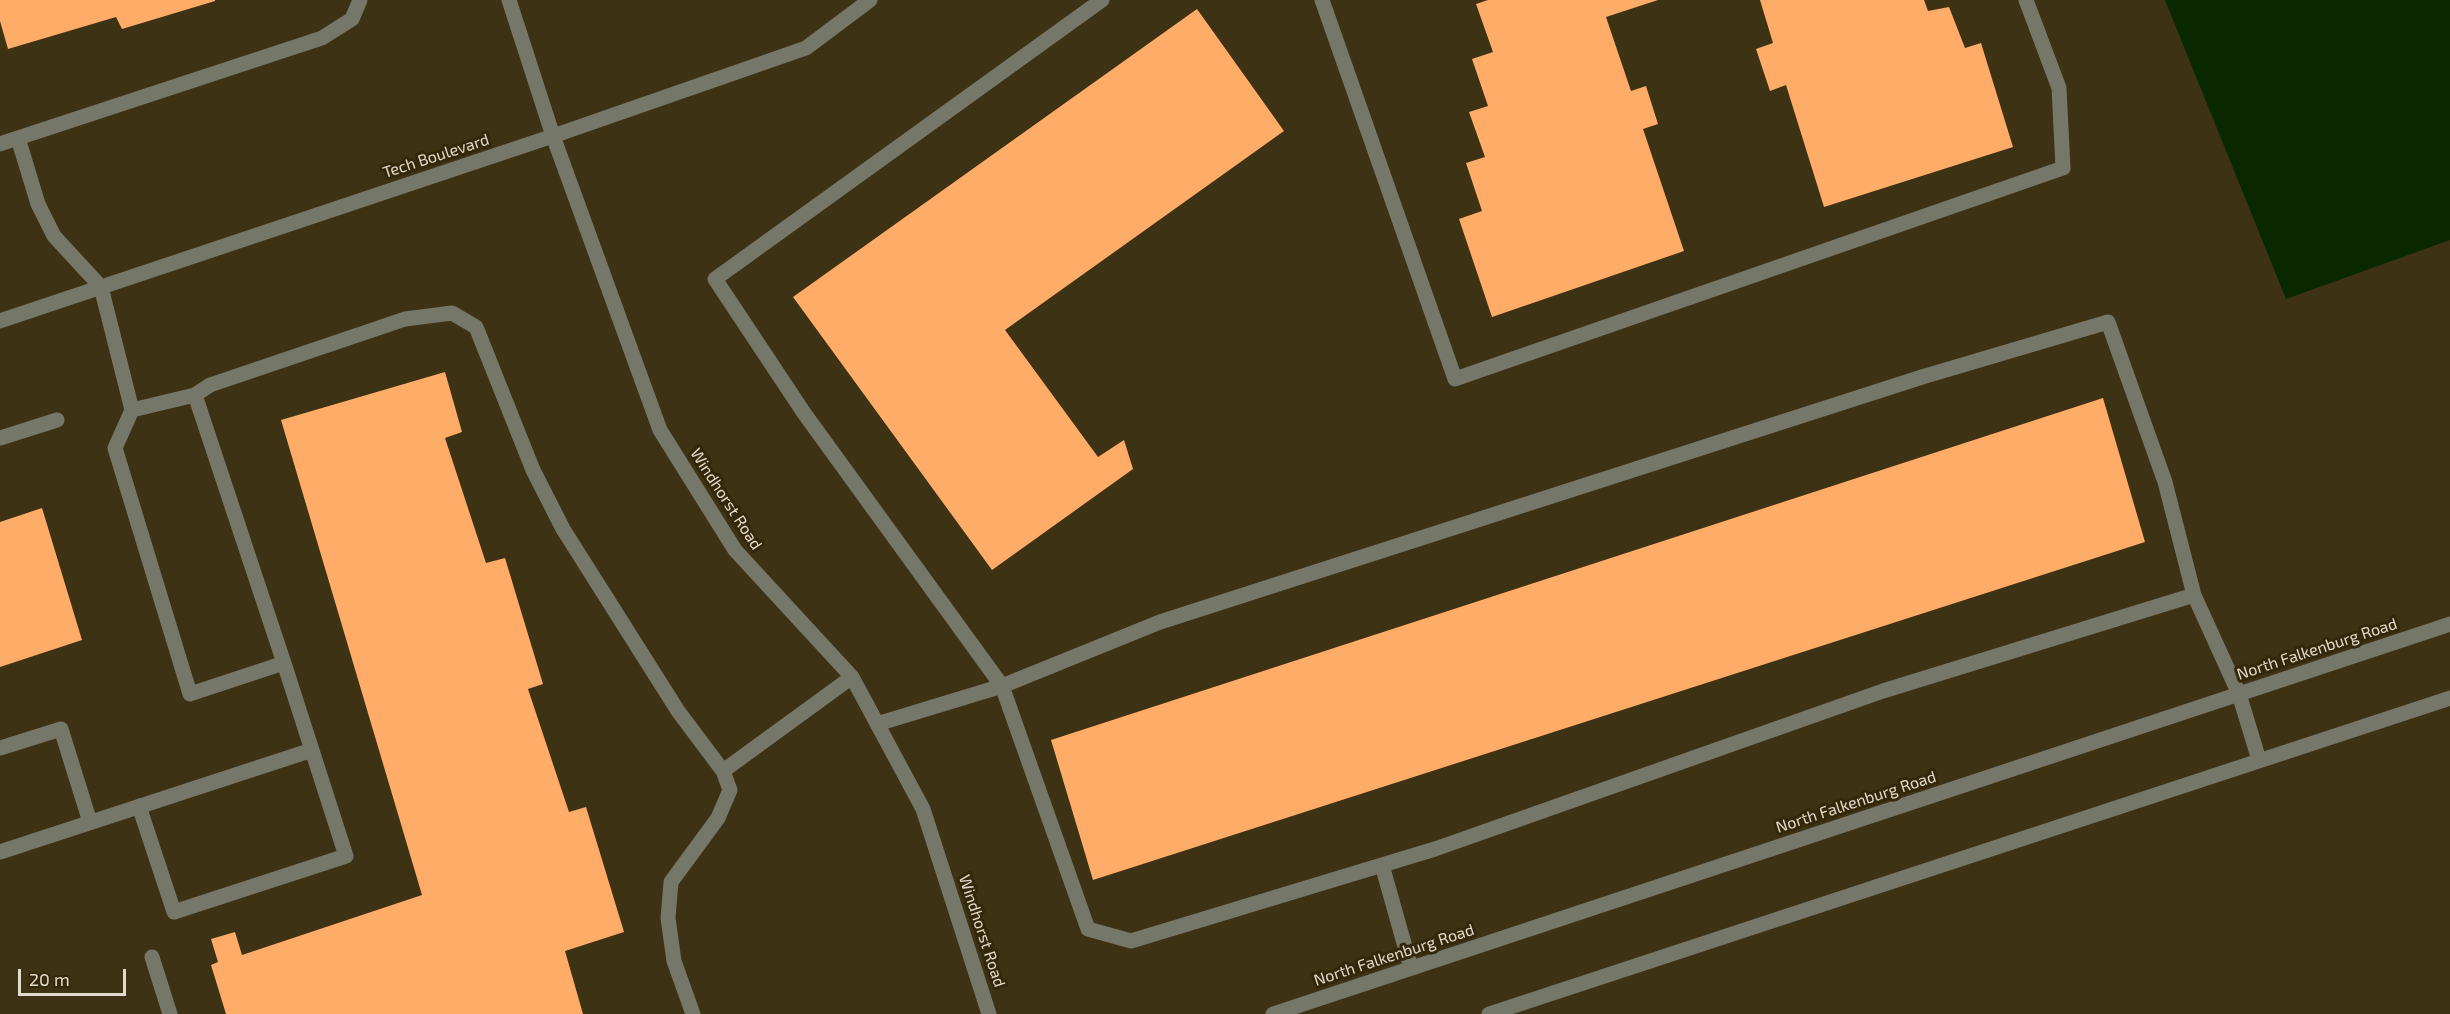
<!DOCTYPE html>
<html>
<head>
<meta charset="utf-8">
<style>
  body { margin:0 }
  #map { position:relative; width:2450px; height:1014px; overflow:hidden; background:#3e3215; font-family:"Exo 2",sans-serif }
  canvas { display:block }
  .scale { position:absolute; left:18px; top:969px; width:108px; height:27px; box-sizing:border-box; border:3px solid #e3dbcb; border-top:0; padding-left:8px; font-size:18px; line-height:21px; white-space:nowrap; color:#e3dbcb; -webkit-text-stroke:4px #34280b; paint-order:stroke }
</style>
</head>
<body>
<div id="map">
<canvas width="2450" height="1014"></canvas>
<div class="scale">20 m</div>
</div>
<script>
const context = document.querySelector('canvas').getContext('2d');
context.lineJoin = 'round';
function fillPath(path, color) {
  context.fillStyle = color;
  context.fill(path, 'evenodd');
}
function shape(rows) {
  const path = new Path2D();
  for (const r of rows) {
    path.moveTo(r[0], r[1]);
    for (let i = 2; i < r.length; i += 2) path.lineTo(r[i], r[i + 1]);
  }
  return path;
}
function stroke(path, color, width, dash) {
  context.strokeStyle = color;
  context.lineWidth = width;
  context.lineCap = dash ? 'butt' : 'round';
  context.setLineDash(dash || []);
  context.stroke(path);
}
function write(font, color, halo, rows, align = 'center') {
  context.font = font + ' "Exo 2",sans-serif';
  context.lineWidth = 6;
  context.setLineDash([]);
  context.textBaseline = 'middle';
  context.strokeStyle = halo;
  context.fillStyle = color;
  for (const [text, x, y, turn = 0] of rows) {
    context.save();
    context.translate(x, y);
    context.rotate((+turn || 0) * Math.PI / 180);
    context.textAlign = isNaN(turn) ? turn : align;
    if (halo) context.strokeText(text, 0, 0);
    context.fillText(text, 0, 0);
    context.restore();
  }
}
const water = shape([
  [2165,0,2450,0,2450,240,2286,299]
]);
const building = shape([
  [0,0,215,0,215,1,122,29,116,17,8,49,0,21],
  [1488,0,1658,0,1606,17,1631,91,1646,86,1658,124,1643,129,1684,251,1492,317,1459,219,1482,211,1466,163,1485,157,1469,112,1488,106,1472,59,1493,52,1476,4],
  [1760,0,1924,0,1928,11,1949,7,1965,48,1981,43,2013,147,1824,207,1786,85,1770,91,1756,49,1773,43],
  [1197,9,1284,131,1005,330,1098,457,1124,440,1133,469,992,570,793,297],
  [445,372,462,432,445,438,486,563,505,558,543,684,528,689,569,812,586,807,624,932,565,951,583,1014,226,1014,211,965,218,962,211,939,235,932,242,955,422,895,281,420],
  [2103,398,2145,542,1093,880,1051,740],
  [42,508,82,640,0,667,0,522]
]);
const minor = shape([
  [509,0,553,136,660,430,735,550,852,677,923,809,989,1014],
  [1102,0,715,279,804,413,1002,686,1160,622,1922,377,2108,322,2165,482,2194,595],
  [1322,0,1455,379,2063,168,2059,88,2026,0],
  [18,138,38,204,54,236,101,287,132,410,115,448,190,694,284,663,346,856,174,912,139,806],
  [0,144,322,38,352,19,360,0],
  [0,321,553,136,806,48,870,0],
  [195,395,210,385,405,319,452,313,476,327,533,470,563,529,678,711,723,771],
  [132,410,195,395,284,663],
  [0,438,57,420],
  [877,724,1002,686,1088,929,1131,941,1435,849,1883,691,2194,595,2239,694,2259,760],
  [0,748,61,729,90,822],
  [0,852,312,750],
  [1382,865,1411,968],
  [152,957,170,1014],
  [693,1014,674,961,668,918,671,882,718,818,730,790,723,771,852,677],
  [1273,1014,2450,624],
  [1489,1014,2450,698]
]);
const streetNames = [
  ["Tech Boulevard",436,156,-18],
  ["Windhorst Road",726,499,57],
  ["North Falkenburg Road",2317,649,-18],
  ["North Falkenburg Road",1856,802,-18],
  ["Windhorst Road",982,931,72],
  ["North Falkenburg Road",1394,955,-18]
];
fillPath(water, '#092800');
fillPath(building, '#feac68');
stroke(minor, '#757769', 15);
write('16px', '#e3dbcb', '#34280b', streetNames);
</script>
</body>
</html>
